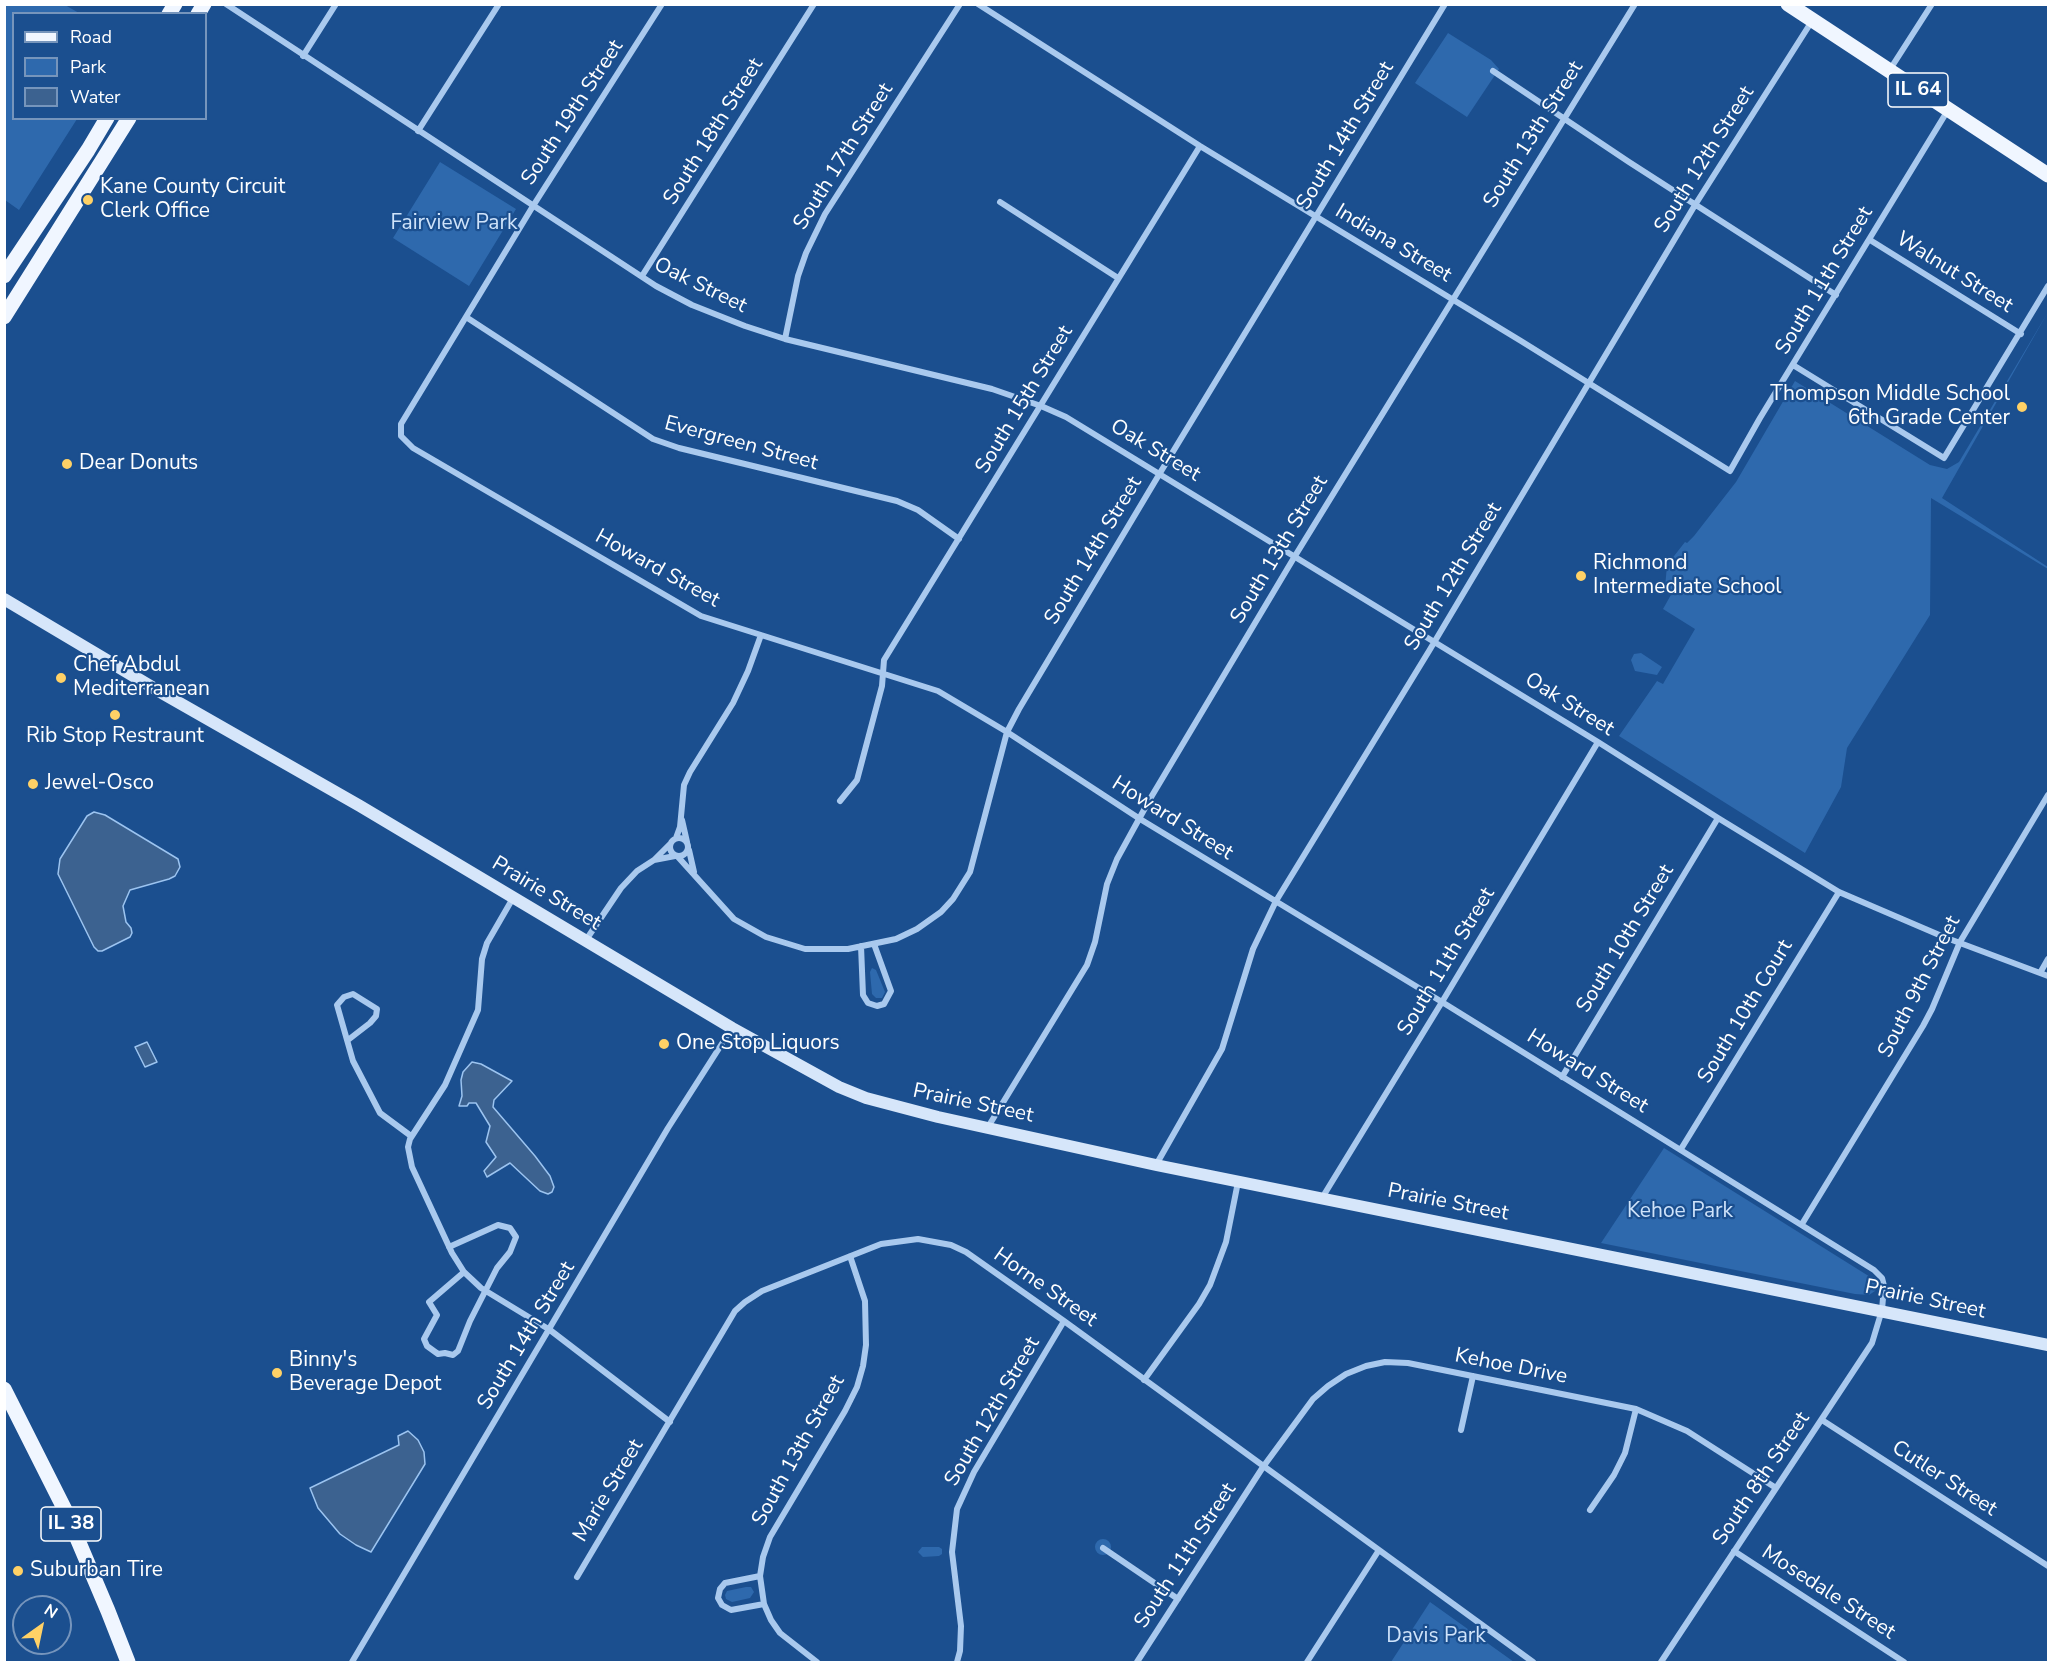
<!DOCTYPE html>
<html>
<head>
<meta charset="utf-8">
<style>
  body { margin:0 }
  #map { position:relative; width:2053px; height:1667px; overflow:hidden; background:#1b4f8f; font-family:"Nunito Sans",sans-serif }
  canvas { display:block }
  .frame { position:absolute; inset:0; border:6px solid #fff; pointer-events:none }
  .legend { position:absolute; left:12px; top:12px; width:195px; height:108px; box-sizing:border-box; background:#1b4f8f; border:2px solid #7695bc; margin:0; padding:8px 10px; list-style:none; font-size:18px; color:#fff }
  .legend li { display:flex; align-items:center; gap:12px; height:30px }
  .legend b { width:30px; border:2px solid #7695bc }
  .north { position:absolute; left:12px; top:1595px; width:60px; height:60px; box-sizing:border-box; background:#1b4f8f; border:2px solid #7695bc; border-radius:50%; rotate:33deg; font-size:16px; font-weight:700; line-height:24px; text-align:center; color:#fff }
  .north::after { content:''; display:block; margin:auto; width:21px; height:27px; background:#ffd166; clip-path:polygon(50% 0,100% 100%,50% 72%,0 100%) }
</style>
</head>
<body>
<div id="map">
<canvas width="2053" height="1667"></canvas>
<div class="frame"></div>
<ul class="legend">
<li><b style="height:8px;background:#f0f6ff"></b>Road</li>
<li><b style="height:16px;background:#2e69ad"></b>Park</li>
<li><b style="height:16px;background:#3c6290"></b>Water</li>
</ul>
<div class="north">N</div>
</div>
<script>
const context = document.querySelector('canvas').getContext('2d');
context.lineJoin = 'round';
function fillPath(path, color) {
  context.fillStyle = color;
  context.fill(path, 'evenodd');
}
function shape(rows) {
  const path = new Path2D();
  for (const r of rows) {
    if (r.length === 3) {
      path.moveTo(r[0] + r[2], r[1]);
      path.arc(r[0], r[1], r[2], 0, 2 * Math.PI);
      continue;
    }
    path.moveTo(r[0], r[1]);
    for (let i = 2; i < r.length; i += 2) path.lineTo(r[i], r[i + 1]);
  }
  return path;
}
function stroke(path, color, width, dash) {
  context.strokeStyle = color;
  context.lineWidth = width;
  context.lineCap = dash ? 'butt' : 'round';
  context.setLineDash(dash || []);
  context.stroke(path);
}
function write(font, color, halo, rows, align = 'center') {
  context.font = font + ' "Nunito Sans",sans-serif';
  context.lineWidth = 4.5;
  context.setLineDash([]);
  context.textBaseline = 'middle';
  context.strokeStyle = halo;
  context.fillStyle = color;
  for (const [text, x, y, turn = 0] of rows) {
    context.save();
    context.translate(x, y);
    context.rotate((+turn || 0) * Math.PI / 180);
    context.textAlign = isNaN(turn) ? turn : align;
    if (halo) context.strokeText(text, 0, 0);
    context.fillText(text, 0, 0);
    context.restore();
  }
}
const green = shape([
  [4,5,65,5,79,13,14,14,14,118,77,119,19,210,5,200],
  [1448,33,1491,60,1499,69,1467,117,1415,83],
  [440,162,516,209,469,286,393,238],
  [2048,312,1942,498,2048,567,2048,569,1931,498,1930,615,1847,748,1841,787,1805,853,1619,736,1657,681,1663,684,1695,629,1663,609,1672,593,1665,588,1667,565,1685,542,1687,543,1694,536,1736,482,1795,381,1930,465,1947,469,1959,462],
  [1641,653,1662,667,1657,675,1635,671,1631,660,1634,654],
  [872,968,876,970,885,992,882,998,876,998,872,994,870,972],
  [1664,1148,1875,1280,1877,1286,1875,1291,1869,1295,1855,1294,1601,1243],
  [1103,1547,8],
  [922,1547,939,1547,942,1549,942,1554,939,1556,923,1557,918,1552],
  [746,1587,751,1587,754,1592,750,1598,732,1602,726,1599,725,1595,727,1591],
  [1430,1602,1514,1662,1391,1662]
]);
const water = shape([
  [94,812,105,815,178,859,180,867,175,876,169,879,130,890,123,906,126,922,131,928,132,933,130,937,102,951,98,951,94,947,58,874,60,859,87,816,94,812],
  [147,1042,157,1062,145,1067,135,1047,147,1042],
  [472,1062,481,1064,512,1081,494,1100,493,1107,535,1156,550,1176,554,1187,552,1192,548,1194,540,1191,510,1163,487,1177,484,1171,496,1157,486,1142,490,1126,476,1103,469,1103,467,1106,459,1106,462,1096,461,1080,463,1072,472,1062],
  [408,1431,418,1440,424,1452,425,1464,371,1552,356,1545,340,1534,318,1508,310,1488,399,1445,398,1436,408,1431]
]);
const street = shape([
  [226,4,656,286,692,305,745,326,785,339,992,389,1041,406,1066,417,1598,742,1718,818,1839,892,1944,937,2048,976],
  [662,4,533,206,478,297,401,424,401,436,413,448,701,616,938,691,1007,732,1140,819,1442,1002,1874,1270,1882,1278,1884,1286,1882,1310,1872,1343,1661,1662],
  [978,4,1200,146,1521,341,1730,471,1760,418,1948,110],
  [303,56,336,4],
  [1493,71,1629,162,1836,295],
  [1889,71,1932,4],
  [418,131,499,4],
  [1000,202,1118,278],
  [1870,240,2021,334],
  [642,276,814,4],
  [466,317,653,439,679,448,897,501,918,510,959,539],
  [785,339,798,276,806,253,825,214,960,4],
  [1793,365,1944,458,2048,286],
  [840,801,857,780,882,686,884,660,1200,146],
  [682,820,687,842],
  [679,847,9],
  [676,838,680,827,684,785,690,772,733,703,748,671,761,635],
  [670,844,654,860,675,856],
  [689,850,694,872],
  [678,857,734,919,766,937,805,949,848,949,896,939,917,929,941,912,953,899,970,872,1007,732,1019,709,1160,473,1445,4],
  [513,898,487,943,482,959,478,1010,445,1085,410,1139,408,1147,412,1167,452,1253,464,1272,481,1288,550,1330,670,1422],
  [586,940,621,888,637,871,654,860],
  [861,946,863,995,868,1003,877,1006,884,1004,891,991,874,944],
  [2040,973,2048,959],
  [348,1040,370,1023,376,1016,377,1009,353,994,344,997,337,1005,353,1061,380,1113,411,1136],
  [1562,1077,1718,818],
  [988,1127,1087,965,1095,942,1107,884,1117,859,1150,799,1295,556,1635,4],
  [1681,1149,1839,892],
  [1156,1165,1222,1049,1253,949,1276,901,1429,651,1695,205,1812,21],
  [1322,1198,1442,1002,1598,742],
  [1802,1224,1923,1026,1932,1009,1960,942,2048,795],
  [449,1247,498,1225,510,1228,516,1237,510,1252,497,1268,470,1321,458,1351,453,1355,445,1353,438,1354,427,1346,424,1339,437,1315,429,1302,464,1272],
  [1144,1380,1199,1304,1210,1285,1226,1242,1238,1182],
  [1822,1420,2048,1566],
  [1461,1430,1473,1376],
  [1590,1510,1614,1475,1625,1453,1636,1409],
  [1103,1548,1178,1599],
  [1734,1551,1904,1662],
  [760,1576,725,1583,720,1589,718,1598,722,1605,731,1610,764,1604],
  [577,1577,735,1311,745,1302,762,1291,881,1244,918,1239,951,1245,966,1252,1064,1321,1533,1662],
  [352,1662,668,1128,732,1028],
  [817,1662,780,1633,771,1620,764,1604,760,1576,763,1557,770,1537,845,1411,857,1387,863,1366,866,1345,865,1301,850,1256],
  [957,1662,960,1651,961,1626,952,1552,957,1509,974,1472,1064,1321],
  [1137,1662,1263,1467,1313,1399,1328,1386,1346,1374,1366,1366,1385,1362,1408,1363,1636,1409,1687,1431,1776,1488],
  [1307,1662,1379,1550]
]);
const secondary = shape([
  [4,599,162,693,360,806,732,1028,839,1087,866,1098,938,1117,1156,1165,2048,1345]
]);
const primary = shape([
  [1788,4,2048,175],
  [169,14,175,4],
  [198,14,204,4],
  [4,276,88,150,107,118],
  [4,317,129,118],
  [4,1389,66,1512,108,1611,128,1662]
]);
const markers = [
  [88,200,6,"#ffd166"],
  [2022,407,6,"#ffd166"],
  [67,464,6,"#ffd166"],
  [1581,576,6,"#ffd166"],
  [61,678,6,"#ffd166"],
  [115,715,6,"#ffd166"],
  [33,784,6,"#ffd166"],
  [664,1044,6,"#ffd166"],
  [277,1373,6,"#ffd166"],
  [18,1571,6,"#ffd166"]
];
const shields = [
  [1918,90,60],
  [71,1524,60]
];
const shieldNames = [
  ["IL 64",1918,90],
  ["IL 38",71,1524]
];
const streetNames = [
  ["South 19th Street",573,113,-57],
  ["South 18th Street",714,132,-58],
  ["South 13th Street",1534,135,-58],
  ["South 14th Street",1346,136,-59],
  ["South 17th Street",844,157,-58],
  ["South 12th Street",1705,160,-58],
  ["Indiana Street",1393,244,31],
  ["Walnut Street",1954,273,32],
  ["South 11th Street",1825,281,-59],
  ["Oak Street",700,286,26],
  ["South 15th Street",1025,400,-59],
  ["Evergreen Street",741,444,15],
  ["Oak Street",1155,451,31],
  ["South 13th Street",1280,550,-59],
  ["South 14th Street",1094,551,-59],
  ["Howard Street",657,569,29],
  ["South 12th Street",1454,577,-59],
  ["Oak Street",1569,705,32],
  ["Howard Street",1172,819,32],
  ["Prairie Street",546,894,31],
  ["South 10th Street",1626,939,-59],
  ["South 11th Street",1447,962,-59],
  ["South 9th Street",1920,987,-63],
  ["South 10th Court",1746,1012,-59],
  ["Howard Street",1587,1072,32],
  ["Prairie Street",973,1104,12],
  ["Prairie Street",1448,1203,11],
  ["Horne Street",1045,1288,35],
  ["Prairie Street",1925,1300,12],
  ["South 14th Street",527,1336,-59],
  ["Kehoe Drive",1511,1367,11],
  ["South 12th Street",993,1412,-60],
  ["South 13th Street",799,1451,-61],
  ["South 8th Street",1762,1479,-56],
  ["Cutler Street",1944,1479,33],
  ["Marie Street",609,1491,-59],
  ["South 11th Street",1186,1556,-57],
  ["Mosedale Street",1828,1593,33]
];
const poiNames = [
  ["Kane County Circuit",100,188],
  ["Clerk Office",100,212],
  ["Thompson Middle School",2010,395,"right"],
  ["6th Grade Center",2010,419,"right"],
  ["Dear Donuts",79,464],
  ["Richmond",1593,564],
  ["Intermediate School",1593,588],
  ["Chef Abdul",73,666],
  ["Mediterranean",73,690],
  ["Rib Stop Restraunt",115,737,"center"],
  ["Jewel-Osco",45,784],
  ["One Stop Liquors",676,1044],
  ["Binny's",289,1361],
  ["Beverage Depot",289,1385],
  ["Suburban Tire",30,1571]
];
const parkNames = [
  ["Fairview Park",454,224],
  ["Kehoe Park",1680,1212],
  ["Davis Park",1436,1637]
];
fillPath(green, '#2e69ad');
fillPath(water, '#3c6290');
stroke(water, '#9cc4f0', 1.5);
stroke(street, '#a9c9ee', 6);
stroke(secondary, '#d6e6fa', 12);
stroke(primary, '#f0f6ff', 15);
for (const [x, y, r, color] of markers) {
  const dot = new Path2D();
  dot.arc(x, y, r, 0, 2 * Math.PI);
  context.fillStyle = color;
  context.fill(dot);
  stroke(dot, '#1b4f8f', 2);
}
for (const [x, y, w] of shields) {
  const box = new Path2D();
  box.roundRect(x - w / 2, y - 17, w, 34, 4.5);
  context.fillStyle = '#1b4f8f';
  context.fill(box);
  stroke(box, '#fff', 1.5);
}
write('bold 20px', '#fff', null, shieldNames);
write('21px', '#fff', '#1b4f8f', streetNames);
write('21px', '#fff', '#1b4f8f', poiNames, 'left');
write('21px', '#cfe3fa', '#1b4f8f', parkNames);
</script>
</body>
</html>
